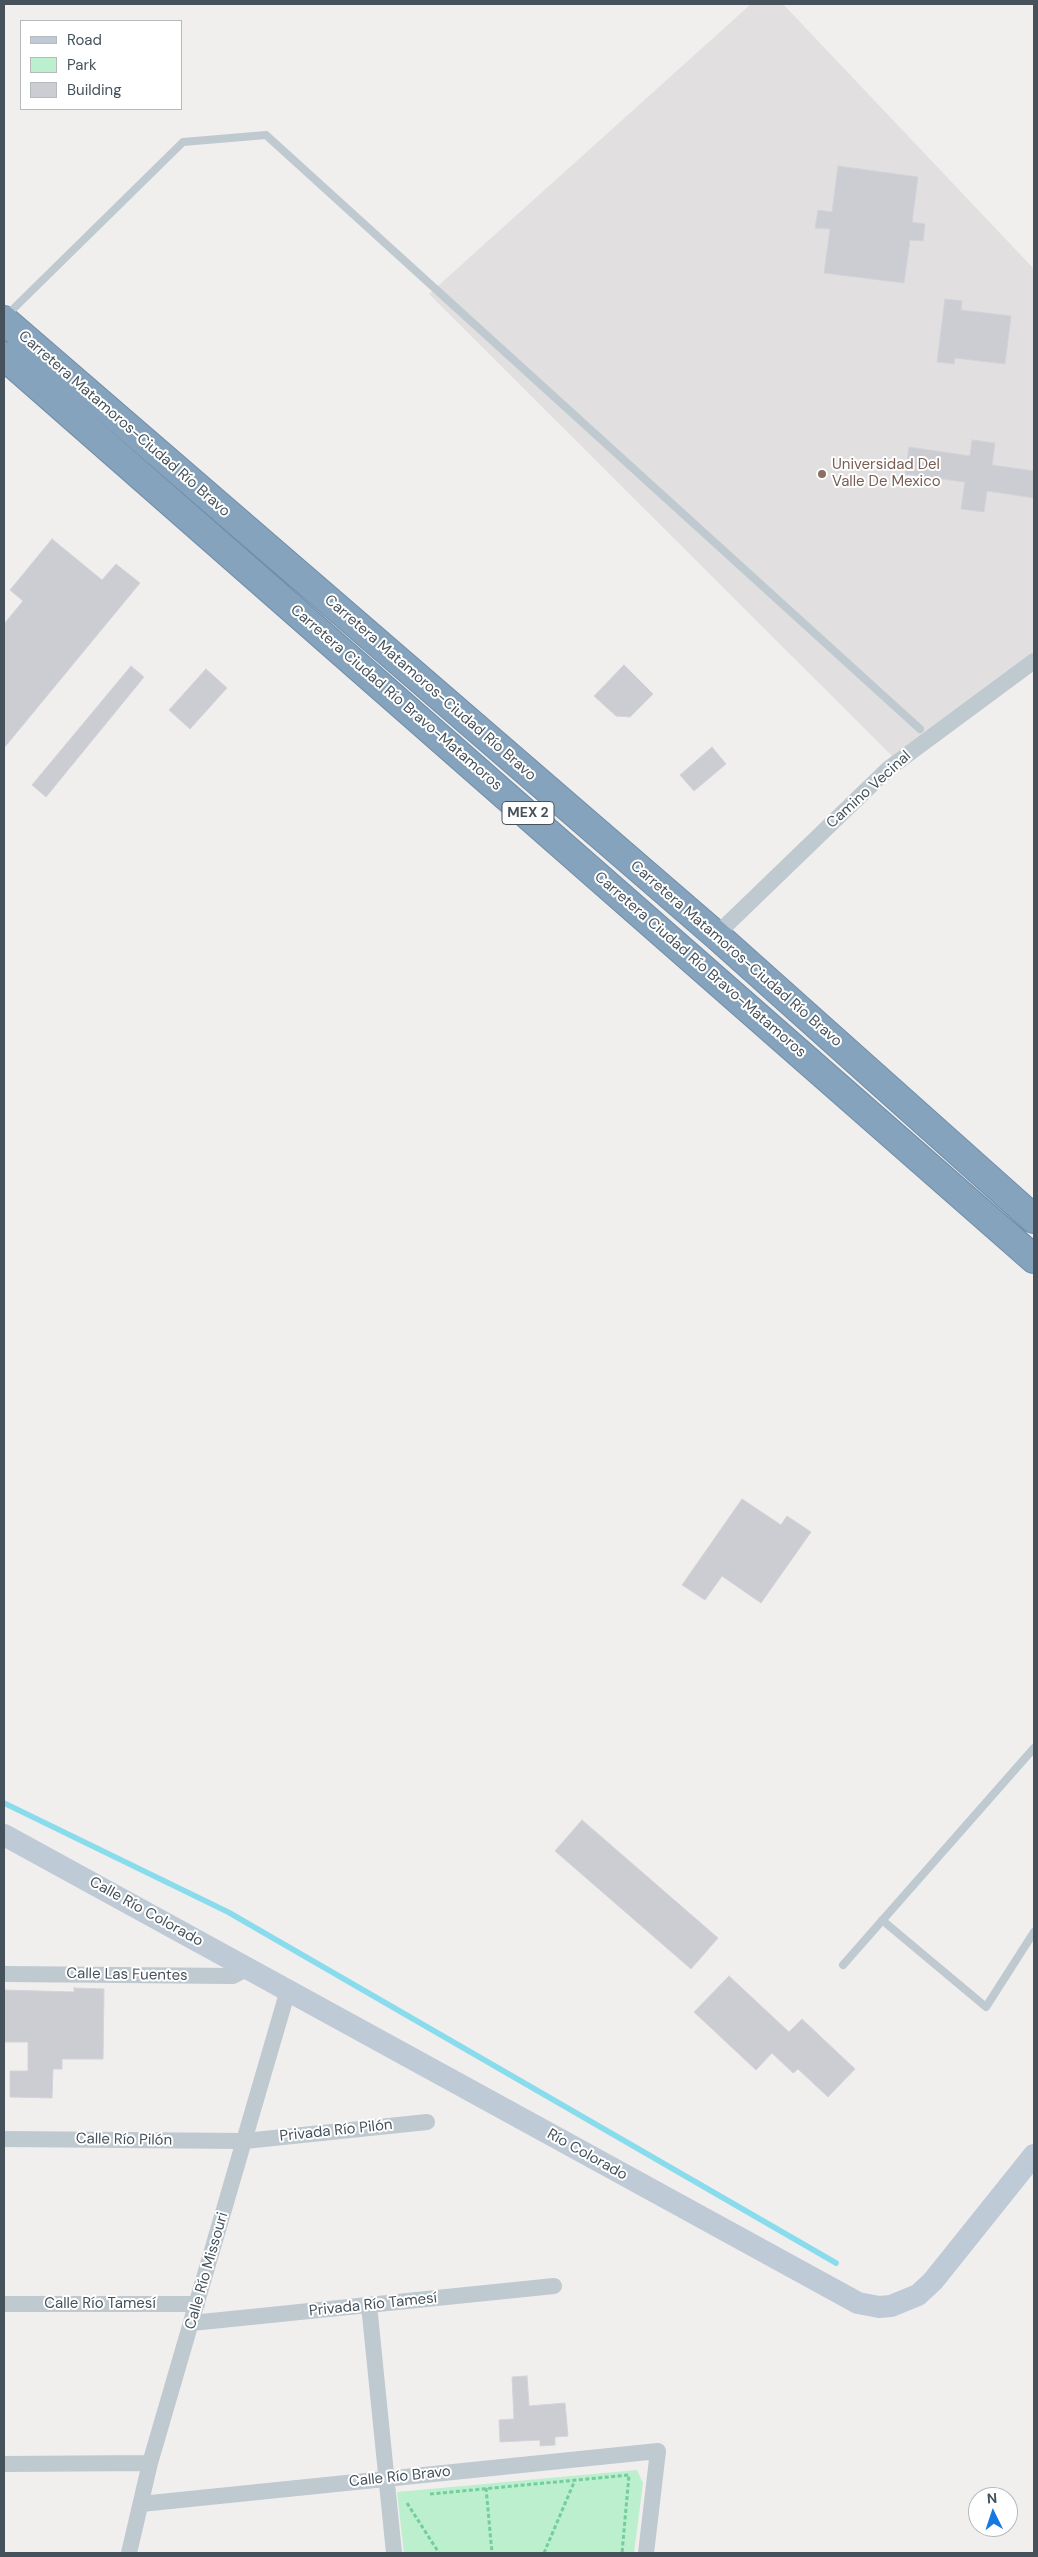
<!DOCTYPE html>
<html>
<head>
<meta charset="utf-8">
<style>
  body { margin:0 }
  #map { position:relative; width:1038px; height:2557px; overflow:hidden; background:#f1eeee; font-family:"DM Sans",sans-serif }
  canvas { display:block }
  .frame { position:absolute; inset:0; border:5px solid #46525b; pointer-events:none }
  .legend { position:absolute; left:20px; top:20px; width:162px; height:90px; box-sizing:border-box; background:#fff; border:1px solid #b5babd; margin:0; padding:6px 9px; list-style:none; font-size:15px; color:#46525b }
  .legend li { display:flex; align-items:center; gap:10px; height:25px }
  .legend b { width:25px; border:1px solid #b5babd }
  .north { position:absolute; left:968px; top:2487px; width:50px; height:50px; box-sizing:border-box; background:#fff; border:1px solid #b5babd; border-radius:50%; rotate:356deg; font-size:14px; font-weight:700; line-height:20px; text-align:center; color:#46525b }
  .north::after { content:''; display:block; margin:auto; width:18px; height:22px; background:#1878e1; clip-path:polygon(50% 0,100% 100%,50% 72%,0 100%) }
</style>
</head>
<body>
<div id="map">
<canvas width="1038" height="2557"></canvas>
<div class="frame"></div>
<ul class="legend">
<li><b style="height:6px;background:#becad5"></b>Road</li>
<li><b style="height:14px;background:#bbefcd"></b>Park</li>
<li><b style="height:14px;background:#cbcdd3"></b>Building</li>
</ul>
<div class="north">N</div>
</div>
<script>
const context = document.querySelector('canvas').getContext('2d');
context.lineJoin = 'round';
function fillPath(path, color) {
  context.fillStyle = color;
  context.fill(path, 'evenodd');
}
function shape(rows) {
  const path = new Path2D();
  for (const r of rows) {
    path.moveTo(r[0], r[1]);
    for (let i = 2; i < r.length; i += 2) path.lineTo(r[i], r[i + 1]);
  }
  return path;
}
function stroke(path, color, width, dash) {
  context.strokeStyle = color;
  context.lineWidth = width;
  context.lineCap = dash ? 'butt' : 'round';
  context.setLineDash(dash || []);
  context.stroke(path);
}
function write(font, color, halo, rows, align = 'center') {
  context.font = font + ' "DM Sans",sans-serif';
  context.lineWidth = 4;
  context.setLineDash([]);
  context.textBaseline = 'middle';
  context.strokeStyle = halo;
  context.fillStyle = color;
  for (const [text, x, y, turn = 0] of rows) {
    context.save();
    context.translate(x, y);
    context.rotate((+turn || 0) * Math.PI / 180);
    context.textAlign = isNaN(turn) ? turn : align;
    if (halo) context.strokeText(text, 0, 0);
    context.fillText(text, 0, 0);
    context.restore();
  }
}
const education = shape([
  [751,4,783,4,1034,269,1034,653,892,756,429,294]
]);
const green = shape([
  [637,2470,643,2483,634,2553,404,2553,397,2492]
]);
const stream = shape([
  [4,1803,228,1912,836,2263]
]);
const building = shape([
  [838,166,918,177,912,222,925,224,923,241,910,240,904,283,824,273,830,229,815,228,818,210,832,212,838,166],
  [945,299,962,301,961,310,1011,316,1005,364,955,358,954,364,937,362,945,299],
  [972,440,995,443,992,465,1034,471,1034,498,987,491,984,512,961,509,965,482,905,474,909,447,970,456,972,440],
  [52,539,102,580,116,564,140,583,4,748,4,624,23,601,10,590,52,539],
  [624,665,653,694,630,717,616,716,594,696,624,665],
  [131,666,144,677,46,797,32,785,131,666],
  [206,669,227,688,190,729,169,710,206,669],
  [712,747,726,764,694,791,680,775,712,747],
  [742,1499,781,1525,787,1516,811,1532,761,1603,722,1576,705,1600,682,1585,742,1499],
  [582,1820,718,1938,691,1969,555,1851,582,1820],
  [729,1976,789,2032,802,2019,855,2069,828,2097,798,2069,793,2073,772,2053,756,2070,694,2012,729,1976],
  [74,1988,104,1989,103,2059,62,2059,62,2069,53,2069,52,2098,10,2097,10,2071,28,2071,28,2042,4,2042,4,1990,74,1992,74,1988],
  [527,2376,529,2406,565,2403,568,2436,555,2437,555,2445,540,2446,540,2440,500,2442,499,2420,514,2419,512,2377,527,2376]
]);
const path = shape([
  [486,2488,492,2553],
  [430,2494,629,2475,622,2553],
  [407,2503,439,2553],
  [544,2553,575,2480]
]);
const lane = shape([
  [6,316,183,142,266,135,920,729],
  [882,1920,986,2007,1034,1932],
  [843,1965,1034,1748]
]);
const street = shape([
  [716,935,888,769,1034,661],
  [4,1974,233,1976,248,1968],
  [4,2139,245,2141,427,2122],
  [4,2304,197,2304],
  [369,2305,394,2553],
  [192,2323,554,2286],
  [4,2464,150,2463],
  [141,2504,658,2451,646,2553],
  [129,2553,150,2463,288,1990]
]);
const secondary = shape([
  [4,1835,858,2303,879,2307,891,2306,918,2295,933,2281,1034,2155]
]);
const highway = shape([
  [4,320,716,935,1034,1219],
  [4,356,1034,1259]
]);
const markers = [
  [822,474,5,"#8d6e63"]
];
const shields = [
  [528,813,52]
];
const shieldNames = [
  ["MEX 2",528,813]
];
const streetNames = [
  ["Carretera Matamoros-Ciudad Río Bravo",124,424,41],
  ["Carretera Matamoros-Ciudad Río Bravo",430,688,41],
  ["Carretera Ciudad Río Bravo-Matamoros",396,698,41],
  ["Camino Vecinal",869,790,-42],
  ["Carretera Matamoros-Ciudad Río Bravo",736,954,41],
  ["Carretera Ciudad Río Bravo-Matamoros",700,965,41],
  ["Calle Río Colorado",146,1912,29],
  ["Calle Las Fuentes",127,1975,1],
  ["Privada Río Pilón",336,2131,-6],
  ["Calle Río Pilón",124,2140,1],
  ["Río Colorado",587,2155,29],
  ["Calle Río Missouri",207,2271,-74],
  ["Calle Río Tamesí",100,2304],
  ["Privada Río Tamesí",373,2305,-6],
  ["Calle Río Bravo",400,2477,-6]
];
const educationNames = [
  ["Universidad Del",832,465],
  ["Valle De Mexico",832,482]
];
fillPath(education, '#e2dfe0');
fillPath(green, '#bbefcd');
stroke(stream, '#88dcec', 5.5);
fillPath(building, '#cbcdd3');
stroke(building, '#d2d4da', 1);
stroke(highway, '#708ea9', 30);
stroke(path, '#73cd9d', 3, [4, 2.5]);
stroke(lane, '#bec9d0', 8);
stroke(street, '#bec9d0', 16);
stroke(secondary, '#becad5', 22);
stroke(highway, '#85a3bd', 28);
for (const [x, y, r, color] of markers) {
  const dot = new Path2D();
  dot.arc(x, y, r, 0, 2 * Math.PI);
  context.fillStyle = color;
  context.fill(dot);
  stroke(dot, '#fff', 2);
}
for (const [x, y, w] of shields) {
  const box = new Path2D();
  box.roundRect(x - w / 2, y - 11.5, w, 23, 4);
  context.fillStyle = '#fff';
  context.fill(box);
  stroke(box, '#46525b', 1);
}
write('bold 14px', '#46525b', null, shieldNames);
write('15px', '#46525b', '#fff', streetNames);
write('15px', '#785e54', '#fff', educationNames, 'left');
</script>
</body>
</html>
